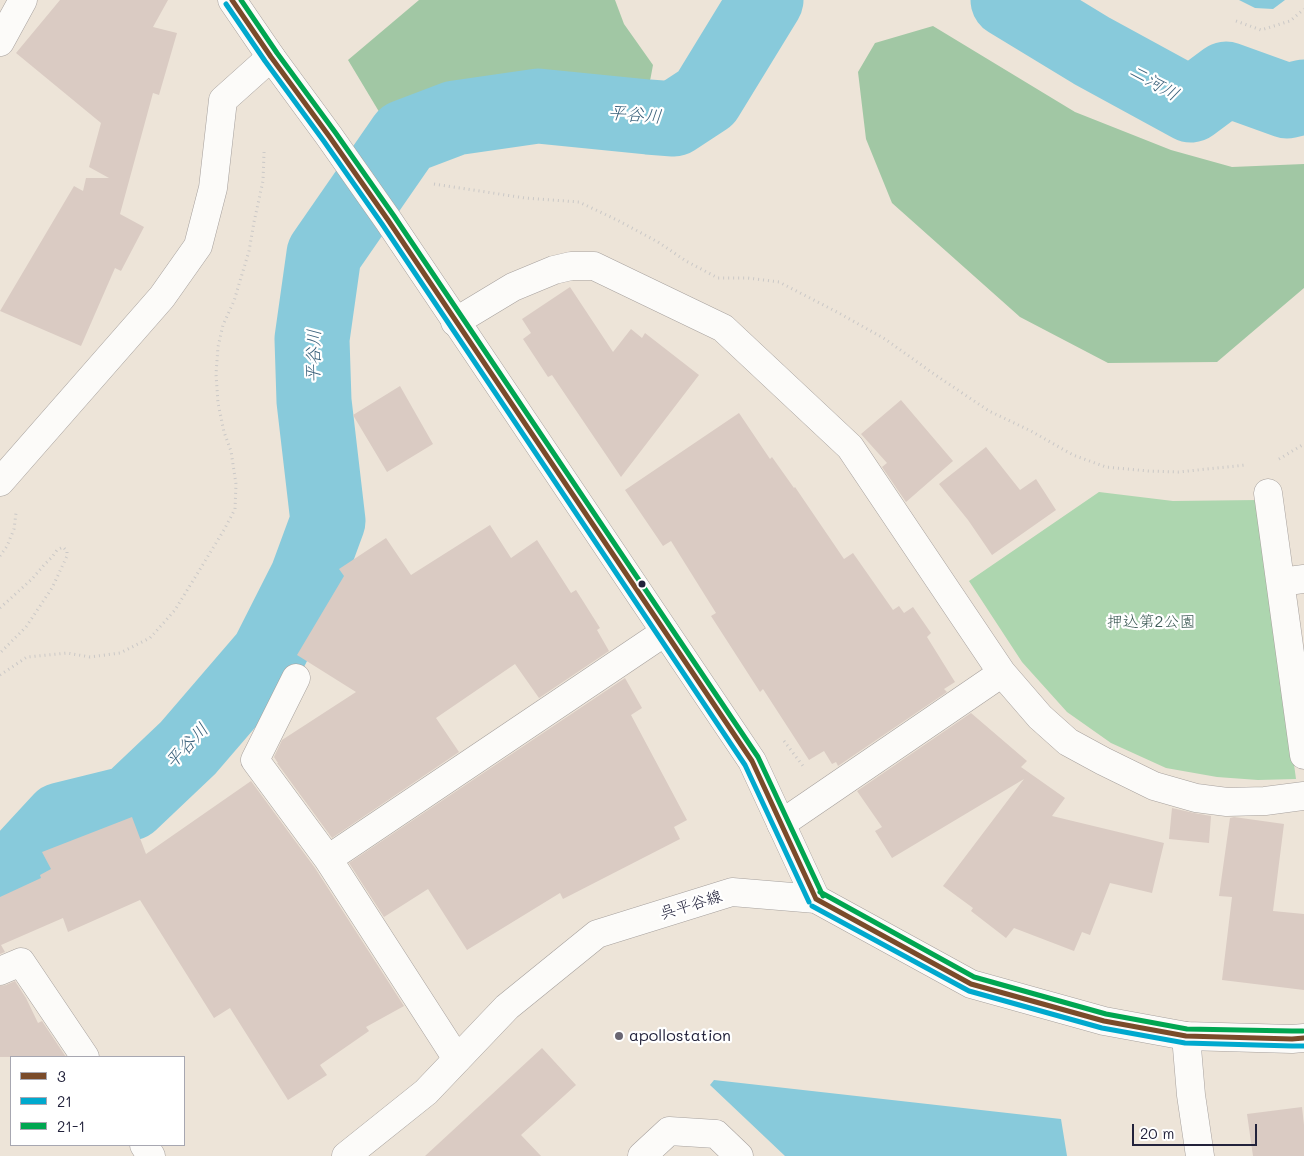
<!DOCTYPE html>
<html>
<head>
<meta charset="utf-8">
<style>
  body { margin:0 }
  #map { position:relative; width:1304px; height:1156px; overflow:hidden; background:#ede4d8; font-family:Mali,sans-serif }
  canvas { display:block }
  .legend { position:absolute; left:10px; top:1056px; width:175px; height:90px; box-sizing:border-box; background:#fff; border:1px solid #a7a7b1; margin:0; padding:6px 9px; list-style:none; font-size:15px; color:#22223b }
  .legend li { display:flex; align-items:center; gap:10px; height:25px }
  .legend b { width:25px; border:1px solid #a7a7b1 }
  .scale { position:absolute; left:1132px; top:1124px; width:125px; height:22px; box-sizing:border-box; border:2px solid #22223b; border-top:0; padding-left:6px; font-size:15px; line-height:18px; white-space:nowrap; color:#22223b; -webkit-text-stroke:4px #fff; paint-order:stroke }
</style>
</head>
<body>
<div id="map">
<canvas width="1304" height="1156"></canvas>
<ul class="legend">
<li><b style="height:6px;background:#7a4b2a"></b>3</li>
<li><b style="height:6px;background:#00a9ce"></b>21</li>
<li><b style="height:6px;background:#00a651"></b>21-1</li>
</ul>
<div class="scale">20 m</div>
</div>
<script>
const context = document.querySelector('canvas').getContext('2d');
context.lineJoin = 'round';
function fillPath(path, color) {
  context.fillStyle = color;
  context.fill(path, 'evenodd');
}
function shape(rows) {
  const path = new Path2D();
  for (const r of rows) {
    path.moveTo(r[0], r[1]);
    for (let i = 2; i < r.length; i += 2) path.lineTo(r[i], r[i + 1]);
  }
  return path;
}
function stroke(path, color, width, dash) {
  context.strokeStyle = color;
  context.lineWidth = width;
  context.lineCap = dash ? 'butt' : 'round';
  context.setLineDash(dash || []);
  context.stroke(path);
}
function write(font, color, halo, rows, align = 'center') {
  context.font = font + ' Mali,"Klee One",sans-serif';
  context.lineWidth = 4.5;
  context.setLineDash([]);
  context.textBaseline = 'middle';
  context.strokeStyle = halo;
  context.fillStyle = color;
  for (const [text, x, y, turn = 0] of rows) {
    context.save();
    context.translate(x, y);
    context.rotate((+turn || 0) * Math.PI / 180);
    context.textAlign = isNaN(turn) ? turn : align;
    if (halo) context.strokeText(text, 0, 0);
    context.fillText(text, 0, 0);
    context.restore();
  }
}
const green = shape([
  [1099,492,1173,501,1258,500,1296,779,1258,780,1217,777,1166,768,1111,743,1067,712,1022,662,969,581]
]);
const forest = shape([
  [419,0,615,0,624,24,653,65,650,81,584,90,525,79,387,125,348,60],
  [933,26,1075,112,1171,150,1232,167,1304,164,1304,288,1217,362,1108,363,1020,317,892,203,866,139,858,72,875,43]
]);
const water = shape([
  [1239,0,1285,0,1273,9,1255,8],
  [714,1080,1061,1119,1067,1156,785,1156,710,1085]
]);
const river = shape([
  [1008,0,1092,51,1191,105,1226,79,1287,101,1304,97],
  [0,880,11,874,61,820,130,803,188,748,268,655,307,578,328,521,314,401,312,339,324,254,405,137,455,118,538,106,648,117,674,119,706,98,766,0]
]);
const building = shape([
  [60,0,168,0,153,27,177,33,159,95,153,93,120,214,144,227,121,271,115,268,81,346,0,311,74,186,83,191,86,178,109,178,89,167,101,123,16,53],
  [570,287,613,352,631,329,642,338,645,333,699,375,621,477,552,375,548,377,523,339,531,333,522,319],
  [400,386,433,444,387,472,353,415],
  [901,400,953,461,906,502,882,467,887,463,861,434],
  [739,413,770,459,772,457,794,488,795,487,844,559,853,553,893,610,899,606,904,613,913,607,931,633,927,637,955,682,944,689,947,692,838,766,836,762,832,764,824,751,809,760,763,689,760,692,711,616,716,613,671,541,663,546,625,490],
  [986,447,1020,490,1036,479,1056,510,992,555,968,520,939,484],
  [490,525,511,558,537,540,571,593,576,590,600,628,597,630,609,651,539,698,515,664,436,718,459,752,332,838,277,763,278,763,274,757,282,740,356,692,297,655,344,576,339,569,386,538,411,575],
  [625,678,642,708,631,715,687,820,674,827,680,839,563,899,560,893,467,950,428,889,384,917,349,863],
  [971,713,1027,761,1021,767,1065,798,1052,816,1164,843,1152,893,1110,883,1090,935,1082,932,1074,951,1014,928,1006,938,971,911,973,908,943,886,1024,779,892,858,875,831,882,827,857,791],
  [251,781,315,868,404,1006,366,1027,369,1031,320,1065,327,1075,288,1100,230,1008,214,1018,140,900,68,932,63,918,1,945,5,952,0,954,0,897,41,878,40,875,51,869,42,852,132,817,146,854],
  [1172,808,1194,813,1211,816,1209,843,1169,839],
  [1234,817,1284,824,1273,911,1304,914,1304,990,1222,980,1232,897,1219,896,1230,818],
  [15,981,26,998,38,1023,42,1021,66,1057,0,1057,0,986,6,985],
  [542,1048,576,1085,521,1135,541,1156,425,1156],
  [1302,1107,1304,1125,1304,1156,1253,1156,1247,1114]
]);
const path = shape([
  [1236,21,1261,30,1290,21,1304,9],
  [434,184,525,198,579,202,617,220,658,242,686,261,718,278,748,278,779,282,837,312,885,339,934,374,989,411,1031,431,1073,455,1106,467,1148,471,1178,472,1246,465],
  [1279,459,1304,444],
  [0,556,7,546,14,529,16,513],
  [0,608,32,579,44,565,52,557,57,550,63,547,67,551,67,556,52,588,26,627,0,653],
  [0,675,27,657,67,653,90,657,120,653,150,638,175,610,224,530,235,509,236,484,231,451,224,432,218,403,216,374,218,347,223,325,234,301,249,251,254,222,263,181,264,152],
  [784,741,803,766]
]);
const minor = shape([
  [0,42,23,0],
  [455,322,513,287,554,270,571,266,594,266,723,328,850,447,1002,673,1040,717,1068,742,1103,761,1154,786,1196,798,1227,802,1265,801,1304,796],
  [0,482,162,297,198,246,213,188,223,100,271,57],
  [1268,493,1304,755],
  [1281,582,1304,579],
  [296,678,255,760,328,859,457,1059],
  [781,824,1002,673],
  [328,859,665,632],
  [0,971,21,962,85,1057],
  [1186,1036,1191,1095,1200,1156],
  [144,1145,151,1156],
  [642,1156,669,1131,716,1134,739,1156]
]);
const tertiary = shape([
  [232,0,271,57,329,136,388,220,752,761,816,899]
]);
const primary = shape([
  [346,1156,426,1092,507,1007,597,934,732,892,816,899,971,984,1104,1021,1186,1036,1292,1039,1304,1038]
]);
const bus1 = shape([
  [232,0,271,57,329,136,388,220,752,761,816,899],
  [816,899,971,984,1104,1021,1186,1036,1292,1039,1304,1038]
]);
const bus2 = shape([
  [226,4,265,61,323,140,382,224,745,765,809,902],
  [812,906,969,991,1102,1028,1185,1043,1292,1046,1304,1046]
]);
const bus3 = shape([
  [241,0,277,53,335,132,394,216,758,757,823,896],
  [820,892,974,977,1106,1014,1187,1029,1292,1031,1303,1031]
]);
const markers = [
  [642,584,4.5,"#22223b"],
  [619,1036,5,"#696672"]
];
const parkNames = [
  ["押込第2公園",1151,622]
];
const streetNames = [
  ["呉平谷線",691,905,-17]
];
const poiNames = [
  ["apollostation",629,1036]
];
const waterNames = [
  ["二河川",1154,83,30],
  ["平谷川",635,115,5],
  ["平谷川",314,356,-89],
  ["平谷川",187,746,-47]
];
fillPath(green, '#add6af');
fillPath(forest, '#a1c7a4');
fillPath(water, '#88cadb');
stroke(river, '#88cadb', 75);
fillPath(building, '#dacbc3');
stroke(minor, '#a6a09d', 29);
stroke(tertiary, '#a6a09d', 29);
stroke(primary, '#a6a09d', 29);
stroke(path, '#cac8c7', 3, [1, 4]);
stroke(minor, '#fcfbf9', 28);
stroke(tertiary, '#fcfbf9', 28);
stroke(primary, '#fcfbf9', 28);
stroke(bus1, '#7a4b2a', 5);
stroke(bus2, '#00a9ce', 5);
stroke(bus3, '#00a651', 5);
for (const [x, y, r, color] of markers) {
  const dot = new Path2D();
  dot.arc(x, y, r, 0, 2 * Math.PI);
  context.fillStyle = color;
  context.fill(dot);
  stroke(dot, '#fff', 2);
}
write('16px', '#405d58', '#fff', parkNames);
write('16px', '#22223b', '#fff', streetNames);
write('16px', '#22223b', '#fff', poiNames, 'left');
write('italic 18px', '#3a617b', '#fff', waterNames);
</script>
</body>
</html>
